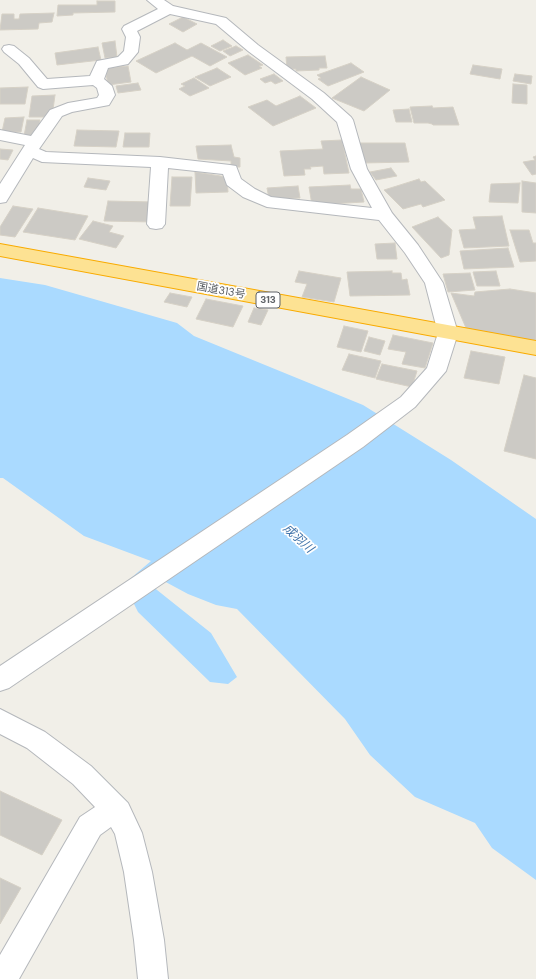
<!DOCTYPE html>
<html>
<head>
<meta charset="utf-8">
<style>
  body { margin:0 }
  canvas { display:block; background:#f1efe8 }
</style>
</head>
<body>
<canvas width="536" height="979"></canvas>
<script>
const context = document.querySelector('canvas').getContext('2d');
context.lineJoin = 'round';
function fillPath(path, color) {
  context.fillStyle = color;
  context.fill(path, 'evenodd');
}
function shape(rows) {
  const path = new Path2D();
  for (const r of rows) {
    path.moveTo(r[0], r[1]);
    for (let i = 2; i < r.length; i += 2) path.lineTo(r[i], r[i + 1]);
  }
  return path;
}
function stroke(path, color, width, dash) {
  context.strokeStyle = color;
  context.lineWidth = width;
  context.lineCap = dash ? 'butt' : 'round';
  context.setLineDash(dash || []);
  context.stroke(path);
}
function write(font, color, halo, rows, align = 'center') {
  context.font = font + ' "DM Sans","Noto Sans JP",sans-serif';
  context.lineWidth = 3.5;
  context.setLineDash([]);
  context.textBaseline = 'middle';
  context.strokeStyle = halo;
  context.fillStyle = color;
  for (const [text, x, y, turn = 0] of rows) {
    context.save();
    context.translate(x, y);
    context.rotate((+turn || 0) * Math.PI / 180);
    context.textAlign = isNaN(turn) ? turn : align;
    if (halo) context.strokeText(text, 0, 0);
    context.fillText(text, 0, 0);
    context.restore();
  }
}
const water = shape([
  [0,278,45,285,177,323,194,336,363,405,451,460,536,519,536,880,492,848,475,823,415,797,370,755,345,719,237,609,216,605,188,594,149,573,142,578,211,633,237,677,228,684,210,682,138,612,124,584,151,561,84,536,3,478,0,478]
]);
const building = shape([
  [97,1,115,1,115,12,73,13,73,15,57,16,58,5,97,5,97,1],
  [54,13,52,22,39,23,38,29,0,30,2,14,14,14,14,19,19,19,20,14,54,13],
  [183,17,197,24,183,32,169,24,183,17],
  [223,40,232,46,220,51,211,46,223,40],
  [115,41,117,57,105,58,102,43,115,41],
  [175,43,187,50,201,43,227,57,210,66,192,56,156,73,136,61,175,43],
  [236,46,243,50,230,56,223,51,236,46],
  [98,47,101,60,57,65,55,53,98,47],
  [248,55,263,65,259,66,262,68,245,75,228,63,248,55],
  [325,56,327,68,319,68,319,70,296,71,296,69,287,69,286,57,325,56],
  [351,63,364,72,328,86,318,79,321,78,317,75,351,63],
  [473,65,502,69,500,79,470,74,473,65],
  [128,66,131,82,108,85,105,68,128,66],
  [217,68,231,77,210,86,195,77,217,68],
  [274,74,283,81,275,84,271,81,265,83,260,79,274,74],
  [515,74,532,76,531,84,513,81,515,74],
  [361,77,390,90,364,111,332,98,361,77],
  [194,78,209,88,190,96,179,89,185,86,181,84,194,78],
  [138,83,141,90,118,93,116,86,138,83],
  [513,84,527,85,527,104,512,103,513,84],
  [28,87,25,104,0,104,0,88,28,87],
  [55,95,52,117,29,117,32,96,55,95],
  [300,96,316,108,273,126,248,107,267,100,276,106,300,96],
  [432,106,433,108,453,107,459,125,433,125,432,124,428,123,414,123,410,107,432,106],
  [409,109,412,122,396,122,393,110,409,109],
  [24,117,21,132,2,132,5,118,24,117],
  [27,120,40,120,38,136,24,136,27,120],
  [77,130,119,131,116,147,74,146,77,130],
  [125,133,150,133,149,147,123,147,125,133],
  [342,140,349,173,324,174,323,166,310,167,311,169,304,169,305,175,284,176,280,151,323,149,321,141,342,140],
  [358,143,405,143,409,162,364,163,358,143],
  [231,145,234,157,240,158,240,167,231,167,231,161,198,159,196,146,231,145],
  [0,149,13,150,8,160,0,159,0,149],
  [536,156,536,174,532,175,523,162,535,160,533,157,536,156],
  [391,168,397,176,376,180,370,172,391,168],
  [195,172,227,177,228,192,196,193,195,172],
  [172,177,192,177,190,206,170,206,172,177],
  [88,178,110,181,106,190,84,187,88,178],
  [419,179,421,182,425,181,445,200,423,207,421,204,403,209,384,190,419,179],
  [522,181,536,183,536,213,522,212,522,181],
  [520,183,518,203,489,202,491,184,520,183],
  [350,185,351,189,361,189,364,202,312,205,309,187,350,185],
  [298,186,300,198,269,199,267,188,298,186],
  [108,201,154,202,152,222,104,221,108,201],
  [13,206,33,209,15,237,0,235,0,227,13,206],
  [38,208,88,216,75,240,23,232,38,208],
  [502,216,509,246,464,248,459,230,476,229,473,217,502,216],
  [438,217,452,230,449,255,441,258,412,227,438,217],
  [93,221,113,226,109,232,124,236,116,248,79,239,93,221],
  [510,230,529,230,533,243,536,243,536,261,520,262,510,230],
  [395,243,397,259,377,259,375,244,395,243],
  [508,248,514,267,464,269,460,251,508,248],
  [299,271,341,278,334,302,302,297,307,284,295,282,299,271],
  [392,271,392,273,401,273,402,280,407,279,410,295,350,296,347,272,392,271],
  [496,271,500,286,477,286,473,272,496,271],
  [470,273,475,290,448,292,443,274,470,273],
  [510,289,536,293,536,341,466,328,451,293,474,296,475,292,510,289],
  [170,293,192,297,187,307,164,302,170,293],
  [206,299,243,306,233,327,196,319,206,299],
  [254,308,268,310,261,325,248,322,254,308],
  [344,326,368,331,361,352,337,347,344,326],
  [393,335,433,343,425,368,402,364,406,352,388,349,393,335],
  [369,337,385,341,380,355,364,351,369,337],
  [471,351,505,357,499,384,464,378,471,351],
  [349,354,381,361,375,378,342,370,349,354],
  [382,364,417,371,412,387,376,379,382,364],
  [524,375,536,378,536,459,504,451,524,375],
  [0,791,62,820,42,855,0,835,0,791],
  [0,878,21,888,0,924,0,878]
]);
const street = shape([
  [147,0,164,0,173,6,226,18,258,45,324,93,351,117,353,120,367,169,392,213,418,245,443,283,458,333,446,371,415,407,363,447,9,688,0,691,0,666,347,435,401,397,427,368,438,333,425,283,405,253,379,220,267,207,243,197,227,185,223,174,168,168,165,224,162,228,156,229,150,228,147,224,151,167,42,162,33,158,6,202,0,203,0,184,25,145,0,140,0,130,31,136,50,110,68,103,97,98,99,95,97,88,93,85,43,89,38,87,19,64,4,52,2,49,4,46,9,45,14,46,29,58,47,79,90,76,97,61,118,57,124,51,126,37,122,29,124,26,158,9,147,0],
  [170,14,216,24,248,51,312,99,337,122,351,169,372,208,271,197,255,189,241,179,236,166,230,165,160,157,46,152,39,149,62,116,72,112,109,105,115,95,112,86,104,79,108,68,128,64,138,52,140,37,137,31,170,14],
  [0,709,45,732,91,766,128,803,142,833,152,872,164,940,168,979,138,979,134,940,124,872,115,834,111,827,100,835,19,979,0,979,0,955,80,817,95,807,73,784,27,748,0,734,0,709]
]);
const highway = shape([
  [0,244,536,341,536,355,0,256,0,244]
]);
const shields = [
  [268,300,24]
];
const shieldNames = [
  ["313",268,300]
];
const streetNames = [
  ["国道313号",221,291,10]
];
const waterNames = [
  ["成羽川",298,539,42]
];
fillPath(water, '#aadaff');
fillPath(building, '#cccac5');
stroke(building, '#d6d1c6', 1);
stroke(street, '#b5b8bc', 2);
stroke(highway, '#f9ab00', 2);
fillPath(street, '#fff');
fillPath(highway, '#fde293');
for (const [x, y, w] of shields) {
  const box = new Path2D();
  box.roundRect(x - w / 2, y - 8, w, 16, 3);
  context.fillStyle = '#fff';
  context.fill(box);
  stroke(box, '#5f6368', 1);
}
write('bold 10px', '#5f6368', null, shieldNames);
write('11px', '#5f6368', '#fff', streetNames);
write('italic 12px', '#4174aa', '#fff', waterNames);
</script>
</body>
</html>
